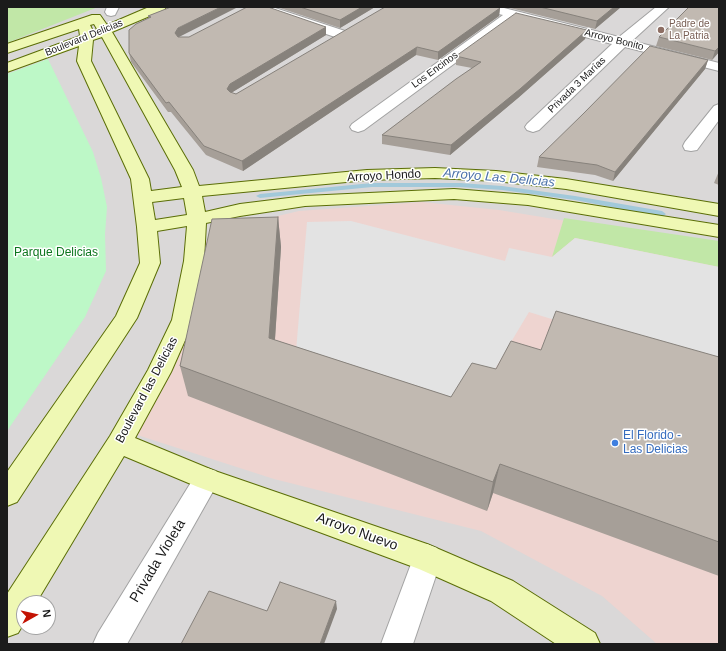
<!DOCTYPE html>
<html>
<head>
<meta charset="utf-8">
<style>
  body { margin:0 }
  #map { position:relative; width:726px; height:651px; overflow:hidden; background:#edeae1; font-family:Arial,sans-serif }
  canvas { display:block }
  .frame { position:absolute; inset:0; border:8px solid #1b1b1b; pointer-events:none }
  .north { position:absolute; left:16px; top:595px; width:40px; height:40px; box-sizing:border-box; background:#fff; border:1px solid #a4a4a4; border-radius:50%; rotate:82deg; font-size:11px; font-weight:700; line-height:16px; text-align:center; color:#1b1b1b }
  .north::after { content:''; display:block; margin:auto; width:14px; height:18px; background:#c31304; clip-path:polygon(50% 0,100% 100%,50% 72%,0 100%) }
</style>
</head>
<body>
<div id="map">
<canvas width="726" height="651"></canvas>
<div class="frame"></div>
<div class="north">N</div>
</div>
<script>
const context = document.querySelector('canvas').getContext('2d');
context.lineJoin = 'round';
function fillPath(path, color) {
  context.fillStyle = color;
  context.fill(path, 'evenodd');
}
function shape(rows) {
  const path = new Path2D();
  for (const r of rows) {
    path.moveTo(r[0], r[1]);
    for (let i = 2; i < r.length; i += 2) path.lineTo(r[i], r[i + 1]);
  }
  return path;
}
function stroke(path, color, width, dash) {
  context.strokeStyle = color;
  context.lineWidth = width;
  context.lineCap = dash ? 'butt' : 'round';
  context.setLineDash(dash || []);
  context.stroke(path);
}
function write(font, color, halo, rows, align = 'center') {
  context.font = font + ' Arial,sans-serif';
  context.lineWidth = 3;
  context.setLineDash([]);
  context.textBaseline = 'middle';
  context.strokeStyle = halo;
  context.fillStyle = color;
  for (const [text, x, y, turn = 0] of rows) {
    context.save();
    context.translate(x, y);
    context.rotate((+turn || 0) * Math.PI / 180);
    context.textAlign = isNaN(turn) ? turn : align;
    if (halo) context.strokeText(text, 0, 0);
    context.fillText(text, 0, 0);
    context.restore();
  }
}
const residential = shape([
  [7,7,719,7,719,644,7,644],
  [24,603,48,603,48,627,24,627]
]);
const commercial = shape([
  [422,202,499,210,719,246,719,644,657,644,602,596,481,531,274,479,131,433,159,388,190,256,219,230,299,211]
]);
const grass = shape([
  [7,7,98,7,7,43],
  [564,218,719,241,719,267,575,238,552,257]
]);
const park = shape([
  [48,59,93,152,101,178,107,207,105,234,106,271,85,317,7,431,7,74]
]);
const parking = shape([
  [351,221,505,261,509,248,552,257,575,238,719,267,719,371,529,312,483,389,449,408,296,351,307,222]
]);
const stream = shape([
  [372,183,460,183,502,186,575,196,662,211,666,214,662,217,575,200,502,190,460,187,372,187,260,198,256,196,260,194,372,183]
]);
const street = shape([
  [107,7,119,7,115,15,111,16,107,15,105,12,107,7],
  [254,7,272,7,345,31,347,34,345,37,335,37,256,10,254,7],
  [479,7,500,7,619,37,656,7,669,7,632,41,719,63,719,71,625,47,539,130,533,132,527,130,525,127,527,124,612,44,515,19,364,130,358,132,352,130,350,127,352,124,503,15,481,10,479,7],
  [719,104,719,120,697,150,691,151,685,150,683,146,685,142,714,106,719,104],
  [207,468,216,471,220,479,127,644,93,644,98,633,198,471,207,468],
  [427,544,437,548,442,558,413,644,381,644,417,548,427,544]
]);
const secondary = shape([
  [149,7,166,7,164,10,112,32,193,170,199,186,367,170,435,168,496,171,566,179,719,204,719,216,566,189,496,181,435,178,367,180,202,196,205,212,240,204,305,196,454,189,528,195,719,225,719,237,528,205,454,199,305,206,240,216,206,223,204,261,194,320,171,372,135,438,215,471,427,544,513,581,595,633,600,644,556,644,491,601,419,569,198,487,124,456,36,603,24,603,24,623,18,633,7,637,7,594,110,436,148,370,172,320,184,261,187,226,157,231,160,263,137,318,17,502,7,506,7,472,116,316,140,263,137,227,131,179,77,61,79,46,7,72,7,63,80,36,79,29,7,53,7,44,92,15,100,15,107,25,149,7],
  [94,24,97,29,93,31,90,25,94,24],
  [102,37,175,170,182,187,151,191,149,179,91,61,93,40,102,37],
  [184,198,187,215,155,220,152,202,184,198]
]);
const wall = shape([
  [171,7,179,37,189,37,326,27,326,35,231,93,236,94,500,8,499,16,438,60,416,55,243,171,206,155,171,112,168,112,131,62,129,53,149,18,148,16],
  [277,7,375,7,340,28],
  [506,7,621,7,595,29],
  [587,30,585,39,518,98,450,155,382,144,382,135,472,68,456,65,456,56],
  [659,37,719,52,712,60,656,46],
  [708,60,705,69,613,181,595,175,537,167,539,157],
  [719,171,719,185,714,183],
  [278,217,281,247,275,340,451,397,496,369,541,350,719,357,719,576,493,493,487,511,188,396,180,366]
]);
const shadedWall = shape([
  [221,7,238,7,179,37,177,42,175,33,178,28],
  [362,7,375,7,340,28,340,20],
  [614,7,621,7,595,29,597,21],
  [500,8,499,16,438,60,438,52],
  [326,27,326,35,231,93,228,98,227,89,230,84],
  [587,30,585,39,518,98,450,155,451,145],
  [417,47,416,55,243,171,242,161],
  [719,47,719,52,712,60,715,51],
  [708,60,705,69,613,181,615,172],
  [278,217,281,247,273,368,269,338],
  [500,464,493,493,487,511,493,482],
  [336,601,337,609,324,644,320,644]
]);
const building = shape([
  [171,7,221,7,178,28,175,33,178,37,189,37,247,7,268,7,326,27,230,84,227,89,230,92,236,94,385,7,498,7,500,8,438,52,417,47,242,161,204,146,169,102,166,103,129,53,129,30,136,24,151,17,148,16,171,7],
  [300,7,362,7,340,20,300,7],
  [540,7,614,7,597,21,540,7],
  [689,7,719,7,719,47,715,51,659,37,689,7],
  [516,13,587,30,520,89,451,145,382,135,456,79,481,62,456,56,516,13],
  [650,46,708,60,615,172,597,165,539,157,584,113,650,46],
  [278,217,269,338,451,397,472,363,496,369,511,341,541,350,556,311,719,357,719,542,500,464,493,482,180,366,212,219,278,217],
  [280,582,336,601,320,644,181,644,209,591,267,611,280,582]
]);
const markers = [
  [661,30,4,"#8d6e63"],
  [615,443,4,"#3f7fe0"]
];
const farEducationnames = [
  ["Padre de",669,24],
  ["La Patria",669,36]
];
const farStreetnames = [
  ["Boulevard Delicias",84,38,-22],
  ["Arroyo Bonito",614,40,14],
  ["Los Encinos",435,70,-36],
  ["Privada 3 Marías",577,85,-44]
];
const streetNames = [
  ["Arroyo Hondo",384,176,-3],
  ["Boulevard las Delicias",147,390,-62]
];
const parkNames = [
  ["Parque Delicias",56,253]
];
const shopNames = [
  ["El Florido -",623,436],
  ["Las Delicias",623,450]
];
const waterNames = [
  ["Arroyo Las Delicias",499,178,5]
];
const nearStreetnames = [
  ["Arroyo Nuevo",357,532,20],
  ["Privada Violeta",158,561,-59]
];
fillPath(residential, '#dad8d8');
fillPath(commercial, '#eed4d0');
fillPath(grass, '#c1e7a7');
fillPath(park, '#bdf8c7');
fillPath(parking, '#e3e3e3');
fillPath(stream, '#a2c9da');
stroke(street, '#a2a2a2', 2);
stroke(secondary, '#5b6e07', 2);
fillPath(street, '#fff');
fillPath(secondary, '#eff8b4');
fillPath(wall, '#a69f98');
fillPath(shadedWall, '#87827c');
fillPath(building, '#c1b9b1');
stroke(building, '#87827c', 1);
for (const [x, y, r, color] of markers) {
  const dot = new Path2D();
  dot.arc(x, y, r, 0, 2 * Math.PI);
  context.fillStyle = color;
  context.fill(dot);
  stroke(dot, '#fff', 1.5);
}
write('10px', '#785e54', '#fff', farEducationnames, 'left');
write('10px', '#1b1b1b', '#fff', farStreetnames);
write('12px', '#1b1b1b', '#fff', streetNames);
write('12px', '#0d761e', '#fff', parkNames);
write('12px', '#366cbe', '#fff', shopNames, 'left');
write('italic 13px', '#4b72a8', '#fff', waterNames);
write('14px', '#1b1b1b', '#fff', nearStreetnames);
</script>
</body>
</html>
